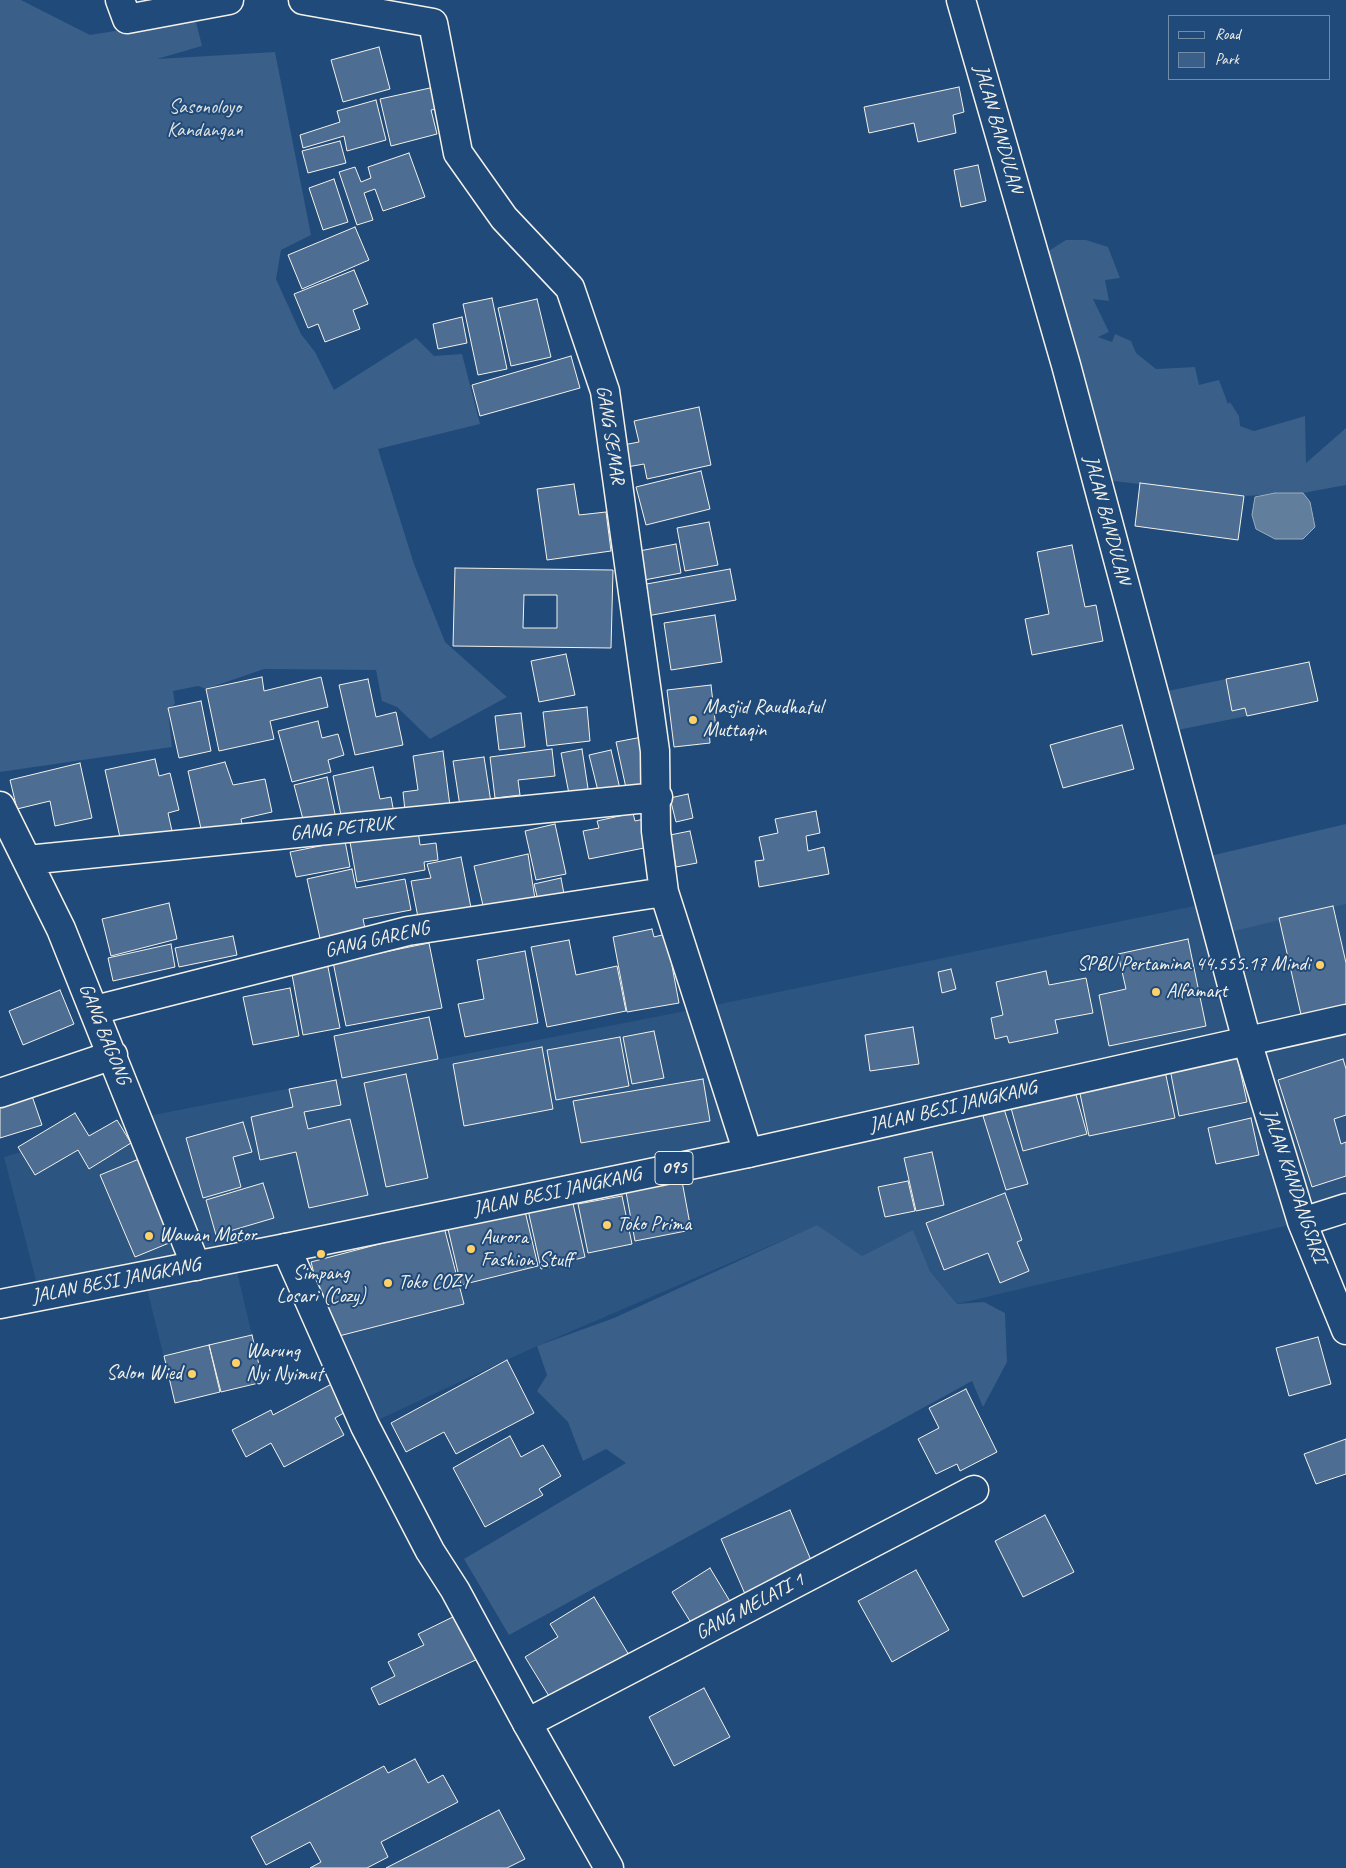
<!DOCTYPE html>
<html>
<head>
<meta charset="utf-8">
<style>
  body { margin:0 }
  #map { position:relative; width:1346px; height:1868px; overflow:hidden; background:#1f4a7a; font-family:Caveat,sans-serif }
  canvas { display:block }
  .legend { position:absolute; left:1168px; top:15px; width:162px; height:65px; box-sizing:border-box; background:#1f4a7a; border:1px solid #748da6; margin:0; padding:6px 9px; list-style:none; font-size:15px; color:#f4f1e8 }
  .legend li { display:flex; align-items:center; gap:10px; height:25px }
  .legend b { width:25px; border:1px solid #748da6 }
</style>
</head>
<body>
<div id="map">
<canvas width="1346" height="1868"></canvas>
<ul class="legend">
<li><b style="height:6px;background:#1f4a7a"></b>Road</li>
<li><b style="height:14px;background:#3a5f88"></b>Park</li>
</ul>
</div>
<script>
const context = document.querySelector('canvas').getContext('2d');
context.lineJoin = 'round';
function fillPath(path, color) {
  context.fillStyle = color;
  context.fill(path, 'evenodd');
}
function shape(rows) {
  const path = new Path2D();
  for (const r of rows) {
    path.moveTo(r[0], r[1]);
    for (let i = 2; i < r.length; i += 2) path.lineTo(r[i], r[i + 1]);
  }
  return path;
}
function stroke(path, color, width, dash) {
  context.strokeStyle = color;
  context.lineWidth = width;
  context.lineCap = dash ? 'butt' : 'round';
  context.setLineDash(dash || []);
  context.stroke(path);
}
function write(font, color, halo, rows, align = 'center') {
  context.font = font + ' Caveat,sans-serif';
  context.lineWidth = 4;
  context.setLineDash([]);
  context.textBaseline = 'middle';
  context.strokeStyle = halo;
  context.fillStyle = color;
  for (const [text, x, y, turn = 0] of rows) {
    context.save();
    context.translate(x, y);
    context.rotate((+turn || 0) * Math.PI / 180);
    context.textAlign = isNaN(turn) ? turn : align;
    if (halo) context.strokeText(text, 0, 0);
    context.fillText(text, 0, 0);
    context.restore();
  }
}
const built = shape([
  [1346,902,1346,1208,1302,1222,957,1304,930,1271,913,1231,862,1256,816,1226,537,1346,365,1426,286,1249,234,1259,263,1382,175,1403,144,1276,40,1296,4,1157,138,1118,701,1008,1209,903]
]);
const green = shape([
  [0,0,21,0,90,35,195,18,202,46,157,59,275,52,311,235,281,250,276,279,301,334,315,352,334,390,416,338,434,356,462,354,480,424,378,449,414,564,445,642,507,697,430,739,397,707,382,701,376,670,264,669,206,689,198,686,173,691,175,704,168,709,172,747,0,772],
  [1066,240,1086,240,1108,247,1120,278,1105,280,1109,301,1093,299,1109,332,1098,337,1112,342,1115,334,1131,341,1136,353,1156,369,1195,367,1199,385,1219,380,1228,404,1230,402,1239,416,1240,426,1254,431,1305,416,1306,463,1346,428,1346,485,1303,493,1244,496,1096,479,1039,272,1050,250],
  [1226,679,1245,708,1247,716,1163,733,1153,694],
  [1346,824,1346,904,1218,935,1197,859],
  [817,1225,862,1256,913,1230,930,1271,957,1304,984,1302,1005,1313,1007,1362,983,1407,972,1381,509,1635,464,1559,626,1463,606,1449,583,1461,568,1422,537,1391,547,1375,537,1346,614,1318]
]);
const water = shape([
  [1275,493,1303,493,1310,502,1315,527,1303,539,1275,539,1256,529,1252,515,1255,497,1275,493]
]);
const building = shape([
  [379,47,390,89,343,102,331,60,379,47],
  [439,86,443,108,431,110,437,134,391,146,380,99,439,86],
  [959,87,964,112,953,115,956,133,918,142,914,123,869,133,864,107,959,87],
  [376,100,386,140,347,151,344,136,303,148,300,135,340,122,337,111,376,100],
  [340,141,346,163,308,173,302,151,340,141],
  [409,153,425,197,383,211,375,189,364,193,373,220,357,225,339,172,355,167,361,182,371,178,368,167,409,153],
  [978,165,986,201,961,207,954,170,978,165],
  [334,179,348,222,323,230,309,188,334,179],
  [355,227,369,260,302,289,288,255,355,227],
  [354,270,368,304,353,310,360,329,325,342,318,324,308,328,294,294,354,270],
  [492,298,507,369,478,375,463,304,492,298],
  [537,299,551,357,511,366,498,308,537,299],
  [462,317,467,343,438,349,433,324,462,317],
  [571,356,580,388,480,416,472,385,571,356],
  [699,407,711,465,647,479,644,464,627,467,623,445,639,442,634,421,699,407],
  [701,471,710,509,646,525,636,487,701,471],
  [1140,483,1244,496,1238,540,1135,526,1140,483],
  [574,484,579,515,606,512,611,551,547,560,537,489,574,484],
  [709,522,718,565,685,571,677,528,709,522],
  [676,544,681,573,639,581,634,552,676,544],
  [1072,545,1085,607,1096,605,1103,641,1032,655,1025,619,1049,614,1037,552,1072,545],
  [455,568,613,570,611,648,453,646,455,568],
  [524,595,557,595,557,628,523,628,524,595],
  [730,569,736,600,647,616,641,585,730,569],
  [715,615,722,662,671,670,664,623,715,615],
  [566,654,575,695,539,702,531,661,566,654],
  [1309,662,1318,701,1247,716,1245,708,1232,711,1226,679,1309,662],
  [262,677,264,691,321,677,328,707,270,721,274,739,219,751,206,689,262,677],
  [368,679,376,717,396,712,403,745,355,755,339,685,368,679],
  [711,685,716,729,709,730,710,743,674,747,667,690,711,685],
  [201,701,211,751,179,758,168,708,201,701],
  [587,707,590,741,547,746,543,712,587,707],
  [521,713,525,747,499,750,495,716,521,713],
  [318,721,322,738,338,734,344,755,328,760,331,772,292,782,278,731,318,721],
  [1122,725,1134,769,1063,788,1050,745,1122,725],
  [642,737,651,783,626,788,616,742,642,737],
  [552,749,555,776,518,780,520,795,495,798,490,757,552,749],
  [582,749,589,795,570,799,561,753,582,749],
  [611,750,620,789,599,795,589,755,611,750],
  [443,751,451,814,406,820,403,792,418,790,413,756,443,751],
  [484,757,492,809,461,813,453,761,484,757],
  [155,759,159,776,170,773,179,810,168,813,172,831,121,842,105,770,155,759],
  [225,762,233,785,265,779,272,812,241,819,242,824,202,833,188,771,225,762],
  [80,763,92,818,55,826,50,801,17,809,10,780,80,763],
  [373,767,380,799,391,797,394,813,343,825,333,776,373,767],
  [327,777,337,823,305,827,294,785,327,777],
  [688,794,693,818,676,822,670,798,688,794],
  [816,811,820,833,806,836,808,851,824,847,829,874,759,887,755,861,764,860,759,837,778,833,775,819,816,811],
  [633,813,635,821,644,819,649,847,589,859,583,831,599,828,597,821,633,813],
  [555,824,566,874,536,880,525,831,555,824],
  [418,830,420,845,436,843,438,860,424,862,425,870,357,882,350,842,418,830],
  [690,831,697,863,676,867,670,835,690,831],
  [345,841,350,867,296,877,290,852,345,841],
  [528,854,535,899,484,910,474,866,528,854],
  [461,857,473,918,420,928,411,881,431,878,427,864,461,857],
  [352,869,356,888,405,879,411,910,363,919,366,933,321,943,307,879,352,869],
  [561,878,564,894,538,900,534,884,561,878],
  [169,903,177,939,111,956,102,919,169,903],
  [1333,906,1346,963,1346,1009,1302,1019,1279,918,1333,906],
  [652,929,654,937,666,934,679,1003,627,1012,613,937,652,929],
  [233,936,237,955,179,967,175,948,233,936],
  [1188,939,1206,1026,1109,1046,1099,995,1126,989,1118,954,1188,939],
  [569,940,576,975,617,966,626,1011,547,1027,531,947,569,940],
  [373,943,375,954,429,943,442,1008,346,1026,333,962,373,943],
  [171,944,175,967,113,981,108,958,171,944],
  [525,951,538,1023,465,1037,458,1004,484,999,477,960,525,951],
  [327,962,340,1028,303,1035,291,969,327,962],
  [951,969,956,989,942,993,938,972,951,969],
  [1046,971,1049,985,1086,978,1093,1013,1055,1020,1058,1033,1009,1043,1007,1036,995,1039,991,1018,1003,1015,996,982,1046,971],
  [290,988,299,1036,253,1045,243,997,290,988],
  [60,990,74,1024,23,1045,9,1011,60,990],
  [429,1017,438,1059,342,1078,334,1036,429,1017],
  [913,1027,919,1064,870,1071,865,1035,913,1027],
  [654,1031,664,1078,632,1084,623,1037,654,1031],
  [620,1037,629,1086,556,1100,547,1050,620,1037],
  [542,1047,553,1109,464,1126,453,1064,542,1047],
  [1237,1056,1247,1102,1179,1116,1170,1069,1237,1056],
  [1343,1059,1346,1069,1346,1115,1334,1119,1341,1144,1346,1142,1346,1176,1312,1187,1278,1080,1343,1059],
  [1165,1071,1175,1118,1089,1136,1079,1089,1165,1071],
  [406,1074,428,1178,386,1187,364,1083,406,1074],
  [703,1079,710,1121,581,1143,573,1101,703,1079],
  [336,1080,341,1105,304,1112,308,1129,350,1119,368,1195,309,1208,296,1152,260,1160,251,1117,293,1107,289,1089,336,1080],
  [1075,1091,1087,1134,1023,1151,1011,1108,1075,1091],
  [31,1093,42,1125,0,1138,0,1103,31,1093],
  [1004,1109,1028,1184,1006,1190,983,1116,1004,1109],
  [75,1113,89,1136,117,1120,131,1143,89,1169,78,1150,35,1175,18,1147,75,1113],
  [1251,1118,1259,1155,1216,1164,1208,1128,1251,1118],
  [243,1122,252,1152,233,1157,241,1187,203,1198,186,1138,243,1122],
  [932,1152,944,1205,916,1211,904,1158,932,1152],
  [139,1159,174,1241,135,1257,100,1175,139,1159],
  [682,1181,691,1230,635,1241,626,1192,682,1181],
  [908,1181,915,1211,885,1217,878,1187,908,1181],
  [263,1183,274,1218,216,1235,206,1200,263,1183],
  [1005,1193,1022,1240,1017,1242,1029,1271,1000,1283,988,1253,944,1270,926,1223,1005,1193],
  [622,1196,632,1244,588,1253,578,1204,622,1196],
  [572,1199,585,1257,541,1269,528,1210,572,1199],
  [525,1211,538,1266,461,1285,448,1229,525,1211],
  [444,1227,464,1304,331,1338,311,1262,444,1227],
  [252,1335,263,1382,221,1392,209,1345,252,1335],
  [1318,1337,1331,1384,1289,1396,1276,1348,1318,1337],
  [209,1345,220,1392,175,1403,164,1356,209,1345],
  [507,1360,534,1413,456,1454,444,1432,406,1452,391,1423,507,1360],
  [343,1378,356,1406,335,1418,344,1435,284,1467,271,1443,246,1457,232,1430,271,1410,273,1415,343,1378],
  [966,1389,997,1452,960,1471,957,1464,936,1474,918,1439,939,1428,929,1408,966,1389],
  [510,1436,521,1457,543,1445,561,1476,539,1489,543,1495,485,1527,453,1468,510,1436],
  [1346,1439,1346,1474,1316,1484,1304,1454,1346,1439],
  [790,1510,813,1565,745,1594,721,1539,790,1510],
  [1045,1515,1074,1572,1023,1597,995,1541,1045,1515],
  [710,1568,731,1603,693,1626,672,1592,710,1568],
  [916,1570,949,1630,892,1662,858,1601,916,1570],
  [594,1597,629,1655,552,1701,525,1657,558,1637,550,1624,594,1597],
  [457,1615,482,1657,379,1705,371,1688,395,1676,388,1662,424,1645,418,1634,457,1615],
  [704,1688,730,1737,674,1766,649,1717,704,1688],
  [415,1759,428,1783,443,1775,458,1802,381,1842,388,1857,367,1868,310,1868,321,1862,310,1842,266,1865,251,1837,384,1766,388,1773,415,1759],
  [499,1810,525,1859,507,1868,386,1868,499,1810]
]);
const street = shape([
  [120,0,127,19,229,0],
  [303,0,433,23,458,153,504,218,570,288,605,391,655,751,656,831,664,892,748,1153],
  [0,806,61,929,196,1266],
  [27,860,658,797],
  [95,1010,408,931,664,892],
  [1247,1041,1302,1222,1346,1330],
  [0,1093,113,1055],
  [1302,1222,1346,1208],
  [527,1723,974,1490]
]);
const secondary = shape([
  [961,0,1066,365,1247,1041],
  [286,1248,365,1426,430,1551,455,1590,527,1723,609,1868]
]);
const primary = shape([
  [0,1304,286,1248,748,1153,1346,1019]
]);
const markers = [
  [693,720,5,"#ffd166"],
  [1320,965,5,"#ffd166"],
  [1156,992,5,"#ffd166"],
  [607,1225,5,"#ffd166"],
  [149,1236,5,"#ffd166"],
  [471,1249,5,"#ffd166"],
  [321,1254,5,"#ffd166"],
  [388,1283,5,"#ffd166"],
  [236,1363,5,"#ffd166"],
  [192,1374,5,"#ffd166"]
];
const shields = [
  [674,1168,38]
];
const shieldNames = [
  ["095",674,1168]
];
const parkNames = [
  ["Sasonoloyo",205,108],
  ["Kandangan",205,131]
];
const streetNames = [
  ["JALAN BANDULAN",998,129,74],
  ["GANG SEMAR",610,435,81],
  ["JALAN BANDULAN",1107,520,75],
  ["GANG PETRUK",342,829,-6],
  ["GANG GARENG",377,940,-13],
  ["GANG BAGONG",104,1034,68],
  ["JALAN BESI JANGKANG",953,1107,-13],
  ["JALAN KANDANGSARI",1294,1186,71],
  ["JALAN BESI JANGKANG",557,1192,-12],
  ["JALAN BESI JANGKANG",116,1281,-11],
  ["GANG MELATI 1",750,1607,-28]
];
const poiNames = [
  ["Masjid Raudhatul",703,708],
  ["Muttaqin",703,731],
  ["SPBU Pertamina 44.555.17 Mindi",1310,965,"right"],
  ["Alfamart",1166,992],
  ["Toko Prima",617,1225],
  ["Wawan Motor",159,1236],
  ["Aurora",481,1238],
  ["Fashion Stuff",481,1261],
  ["Simpang",321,1274,"center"],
  ["Losari (Cozy)",321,1297,"center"],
  ["Toko COZY",398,1283],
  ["Warung",246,1352],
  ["Nyi Nyimut",246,1375],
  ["Salon Wied",182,1374,"right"]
];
fillPath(built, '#2d5581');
fillPath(green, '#3a5f88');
fillPath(water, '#627e9d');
stroke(water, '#9cacbb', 1);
fillPath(building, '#4d6e92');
stroke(building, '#f4f1e8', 1);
stroke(street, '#f4f1e8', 31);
stroke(secondary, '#f4f1e8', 31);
stroke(primary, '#f4f1e8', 31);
stroke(street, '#1f4a7a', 28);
stroke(secondary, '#1f4a7a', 28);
stroke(primary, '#1f4a7a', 28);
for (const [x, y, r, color] of markers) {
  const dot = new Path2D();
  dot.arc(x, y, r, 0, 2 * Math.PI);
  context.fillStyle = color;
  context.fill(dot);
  stroke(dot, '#1f4a7a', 2);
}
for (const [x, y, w] of shields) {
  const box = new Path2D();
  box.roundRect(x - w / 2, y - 16.5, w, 33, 4);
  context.fillStyle = '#1f4a7a';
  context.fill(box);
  stroke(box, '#f4f1e8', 1);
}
write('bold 19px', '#f4f1e8', null, shieldNames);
write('20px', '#e1e2de', '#1f4a7a', parkNames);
write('20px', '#f4f1e8', '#1f4a7a', streetNames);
write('20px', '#f4f1e8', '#1f4a7a', poiNames, 'left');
</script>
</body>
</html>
